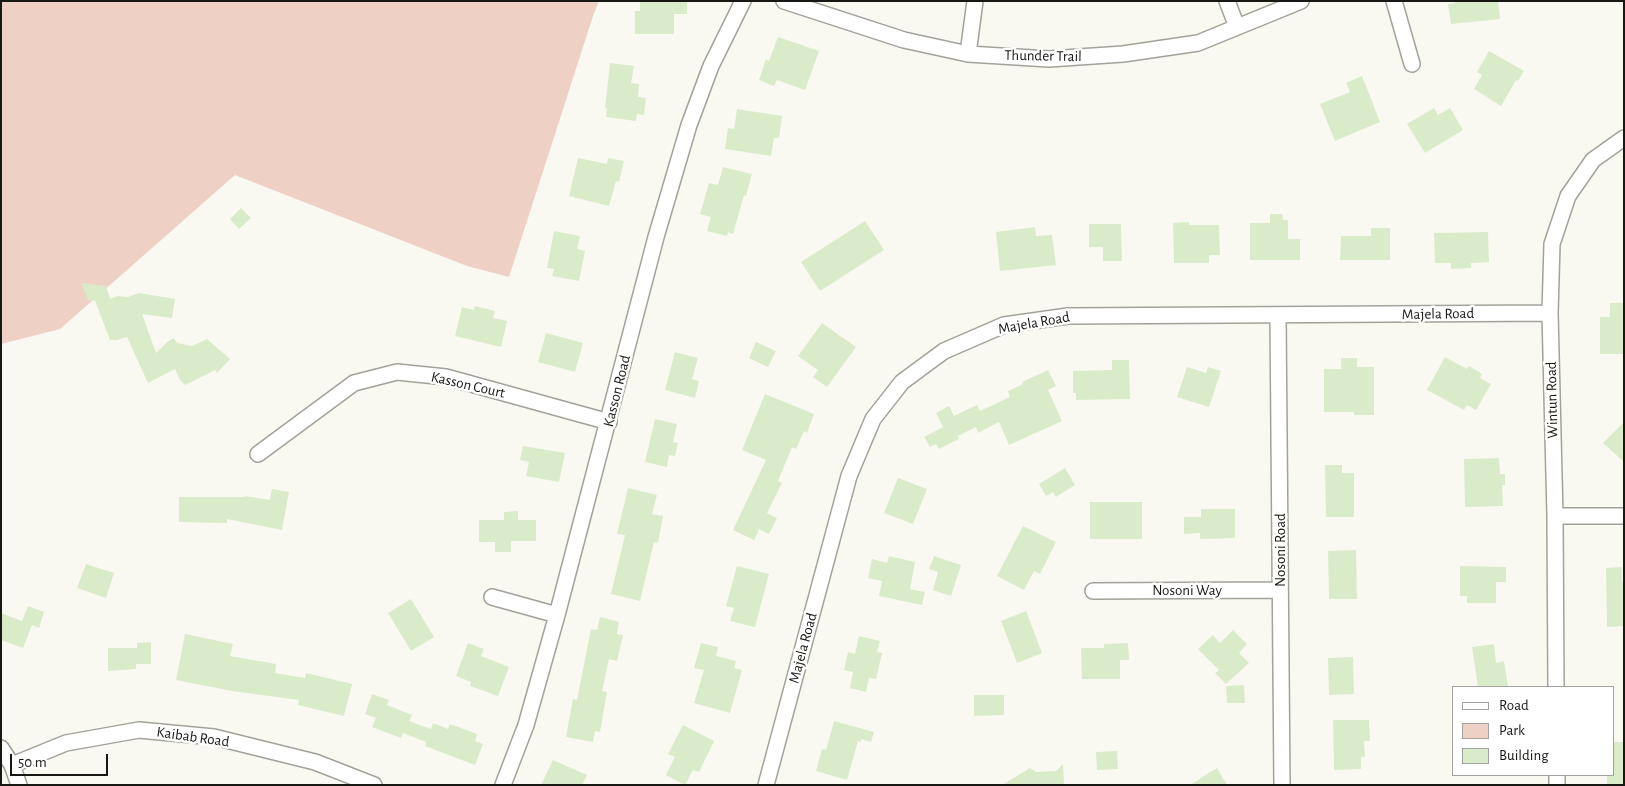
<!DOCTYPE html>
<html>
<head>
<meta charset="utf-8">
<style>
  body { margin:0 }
  #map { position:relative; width:1625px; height:786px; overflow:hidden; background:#faf9f1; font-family:"Alegreya Sans",sans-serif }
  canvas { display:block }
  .frame { position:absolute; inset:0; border:2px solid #171714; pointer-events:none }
  .legend { position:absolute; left:1452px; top:686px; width:162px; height:90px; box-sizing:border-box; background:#fff; border:1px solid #a2a2a1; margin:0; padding:6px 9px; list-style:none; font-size:15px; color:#171714 }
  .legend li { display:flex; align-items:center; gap:10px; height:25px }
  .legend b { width:25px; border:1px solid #a2a2a1 }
  .scale { position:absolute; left:10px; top:754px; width:98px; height:22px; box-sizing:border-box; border:2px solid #171714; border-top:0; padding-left:6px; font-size:15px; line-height:18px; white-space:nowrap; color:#171714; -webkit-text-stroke:4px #fff; paint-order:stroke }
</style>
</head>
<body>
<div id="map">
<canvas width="1625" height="786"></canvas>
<div class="frame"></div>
<ul class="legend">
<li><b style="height:6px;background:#fff"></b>Road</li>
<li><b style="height:14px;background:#efd0c5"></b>Park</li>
<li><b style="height:14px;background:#daebca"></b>Building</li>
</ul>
<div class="scale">50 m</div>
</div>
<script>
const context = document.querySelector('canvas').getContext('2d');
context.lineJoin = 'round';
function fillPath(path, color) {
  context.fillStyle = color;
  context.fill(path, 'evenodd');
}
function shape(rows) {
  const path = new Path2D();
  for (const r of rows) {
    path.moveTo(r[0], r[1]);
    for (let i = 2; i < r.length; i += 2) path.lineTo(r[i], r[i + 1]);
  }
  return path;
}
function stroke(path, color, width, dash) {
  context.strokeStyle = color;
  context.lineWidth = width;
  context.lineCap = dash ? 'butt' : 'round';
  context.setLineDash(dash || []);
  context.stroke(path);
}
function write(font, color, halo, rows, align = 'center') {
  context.font = font + ' "Alegreya Sans",sans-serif';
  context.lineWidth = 5;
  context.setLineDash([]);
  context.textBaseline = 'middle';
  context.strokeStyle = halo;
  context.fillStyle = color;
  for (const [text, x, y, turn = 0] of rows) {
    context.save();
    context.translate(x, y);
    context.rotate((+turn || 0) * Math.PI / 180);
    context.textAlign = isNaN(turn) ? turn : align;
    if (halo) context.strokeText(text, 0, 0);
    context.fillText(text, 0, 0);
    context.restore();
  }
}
const green = shape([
  [1,1,599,1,593,16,509,277,467,266,235,175,60,329,1,344]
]);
const building = shape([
  [640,1,687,1,687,14,674,14,674,34,635,34,635,11,640,11],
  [1455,1,1498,1,1500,19,1451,24,1448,4,1455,3],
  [778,37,819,51,805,90,777,80,774,86,759,80,766,59,769,61],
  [1489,51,1524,71,1518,81,1516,80,1501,106,1474,89,1482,75,1477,72],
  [610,63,634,66,631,83,639,84,638,97,646,98,644,115,637,114,636,121,606,117,607,108,605,108],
  [1362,76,1380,122,1335,141,1320,104,1350,92,1346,83],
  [1434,108,1438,115,1450,108,1463,130,1425,153,1407,124],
  [737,109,782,116,779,138,774,138,771,156,725,149,728,128,734,129],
  [578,158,607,164,608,158,624,161,619,182,616,181,609,206,569,196],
  [723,167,752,174,746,196,744,195,733,234,728,232,727,236,707,231,711,217,700,214,709,183,718,185],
  [241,208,251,218,239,229,230,219],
  [1270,214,1282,214,1283,220,1288,220,1288,239,1300,239,1300,260,1250,260,1250,223,1270,223],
  [865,221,884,250,820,291,801,262],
  [1189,222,1189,225,1219,225,1220,255,1209,255,1209,263,1174,263,1173,223],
  [1089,224,1121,224,1122,261,1103,261,1103,247,1089,247],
  [1035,227,1036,236,1052,235,1056,265,1000,271,996,232],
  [1371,228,1390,228,1390,260,1340,260,1341,236,1371,236],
  [554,231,580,236,577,249,585,251,579,281,552,276,554,269,547,268],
  [1488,232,1489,262,1471,263,1471,268,1451,269,1451,263,1435,263,1434,233],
  [81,283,106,286,110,299,118,296,128,297,139,293,175,299,172,318,142,314,156,353,167,342,174,338,177,343,192,346,207,339,230,359,217,373,215,370,185,385,180,380,175,369,148,383,127,337,117,340,110,340,95,301,88,300],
  [1610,303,1624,303,1624,354,1600,354,1600,317,1610,317],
  [475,306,495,311,493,318,507,321,501,347,455,336,462,307,474,310],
  [822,323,856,347,827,387,813,377,818,370,798,356],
  [546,333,583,343,575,372,538,362],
  [756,342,776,351,768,367,749,358],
  [675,352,698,358,692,379,699,381,695,398,665,390],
  [1445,357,1467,369,1469,366,1482,374,1480,378,1491,384,1476,410,1467,405,1464,410,1427,390],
  [1341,358,1357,358,1357,367,1374,367,1374,415,1354,415,1354,412,1324,412,1324,369,1341,369],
  [1112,360,1129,360,1130,399,1076,400,1076,393,1073,393,1073,371,1112,370],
  [1187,367,1206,373,1208,367,1221,371,1209,407,1177,397],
  [1048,370,1056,386,1048,390,1062,421,1009,445,999,422,978,433,976,427,958,436,959,439,939,449,936,444,930,447,924,437,943,427,936,413,949,406,954,416,977,405,980,411,1010,397,1008,391,1023,384,1022,382],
  [765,394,814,414,807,433,804,431,796,449,792,447,778,481,782,483,767,513,777,518,769,534,759,529,754,540,733,530,766,460,742,450],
  [655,419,677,424,673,442,678,443,675,456,669,455,667,467,645,462],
  [1624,422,1624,462,1603,443],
  [523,446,565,453,559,482,526,476,529,462,520,460],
  [1499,458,1500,474,1505,474,1505,485,1502,485,1503,506,1465,507,1464,459],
  [1325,465,1342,465,1342,473,1354,473,1354,517,1326,517],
  [1065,468,1075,485,1056,497,1053,492,1046,496,1039,484],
  [898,478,927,489,913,524,884,513],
  [628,488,657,495,652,514,663,516,658,543,654,542,640,601,611,594,625,535,617,534],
  [272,489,289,492,282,530,227,519,227,523,179,522,179,497,245,497,245,496,270,500],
  [1090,502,1142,502,1142,539,1090,539],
  [1201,509,1235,509,1235,538,1200,539,1200,533,1184,534,1184,517,1201,517],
  [518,511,518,520,536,520,536,541,511,541,511,552,495,552,495,542,479,542,479,520,504,520,504,512],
  [1023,526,1056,542,1040,574,1034,571,1024,590,997,576],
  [1356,550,1357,599,1329,599,1328,551],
  [889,556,915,562,910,589,925,592,922,605,879,596,882,581,868,578,872,559,887,563],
  [934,556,961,565,951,596,933,590,938,572,929,569],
  [86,564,114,573,106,598,77,588],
  [737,566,769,574,755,627,730,621,734,608,726,606],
  [1460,566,1506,567,1506,582,1496,582,1496,603,1467,603,1467,596,1460,596],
  [1622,567,1622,582,1624,582,1624,626,1607,627,1606,568],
  [411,599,434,637,411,651,388,613],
  [28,606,44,612,39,628,32,625,23,648,1,640,1,613,22,621],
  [1026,611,1042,653,1017,663,1001,621],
  [600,617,619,622,617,634,623,635,617,661,609,659,602,691,607,692,600,732,595,731,593,742,566,737,573,699,577,700,591,629,597,630],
  [1233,630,1247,644,1239,653,1249,663,1226,684,1215,673,1219,670,1198,649,1213,635,1220,643],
  [185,634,233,644,230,656,276,664,275,673,305,678,306,673,352,684,344,716,298,705,299,700,232,691,176,680],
  [859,636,880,641,877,652,882,653,876,679,869,678,866,692,850,688,853,672,844,670,848,652,855,654],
  [151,642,151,664,136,664,136,669,108,671,108,648,137,648,137,643],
  [468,643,484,649,481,656,509,667,498,696,470,686,471,682,456,676],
  [701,643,718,647,716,656,736,661,734,668,742,670,730,713,694,703,704,670,694,668],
  [1128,643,1129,660,1120,660,1120,679,1082,679,1081,648,1104,648,1104,644],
  [1494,644,1496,663,1504,661,1508,687,1478,687,1472,647],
  [1353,657,1354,694,1329,695,1328,658],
  [1244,685,1245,703,1227,703,1226,686],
  [372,694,389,700,387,705,412,715,409,721,431,729,433,723,448,729,450,724,477,734,475,741,483,744,475,765,425,746,426,742,403,733,401,738,372,727,376,718,365,714],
  [974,695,1004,695,1004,715,974,716],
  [1333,720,1369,720,1370,741,1364,741,1365,757,1361,757,1361,769,1334,770],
  [834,721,874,732,871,742,861,739,861,742,858,741,847,780,816,771,822,749,826,750],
  [683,725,714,741,699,772,693,770,685,785,666,775,675,757,668,754],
  [1614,742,1624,742,1624,785,1607,785,1607,775,1614,775],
  [1117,751,1118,769,1097,770,1096,752],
  [553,760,587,775,582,785,541,785],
  [1063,764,1064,785,1002,785,1030,768,1036,772,1056,771],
  [1217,768,1227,785,1190,785]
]);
const minor = shape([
  [784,1,904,40,968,54,1049,59,1123,54,1198,43,1301,1],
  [1227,1,1237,27],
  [1394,1,1412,64],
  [968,54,975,1],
  [1278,316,1282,785],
  [258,454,354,383,397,372,446,377,609,422],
  [1555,516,1624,516],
  [1093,591,1280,590],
  [492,597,557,615],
  [1556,687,1555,516,1550,313,1552,244,1568,196,1593,160,1624,138],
  [1,748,12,765,19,785],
  [12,765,66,743,139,730,214,737,315,762,374,785],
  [1557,775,1557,785],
  [503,785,526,725,557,615,656,237,689,125,711,66,743,1],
  [766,785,849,476,873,419,902,382,944,351,1004,325,1068,316,1550,313]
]);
const streetNames = [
  ["Thunder Trail",1043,56,1],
  ["Majela Road",1438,314,-1],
  ["Majela Road",1034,323,-10],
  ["Kasson Court",468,385,13],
  ["Kasson Road",617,391,-76],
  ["Wintun Road",1552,400,-91],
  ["Nosoni Road",1280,550,-90],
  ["Nosoni Way",1187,590],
  ["Majela Road",803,648,-75],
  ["Kaibab Road",193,737,8]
];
fillPath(green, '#efd0c5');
fillPath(building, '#daebca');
stroke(minor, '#a3a29a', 18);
stroke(minor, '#fff', 15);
write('15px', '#171714', '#fff', streetNames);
</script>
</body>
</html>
